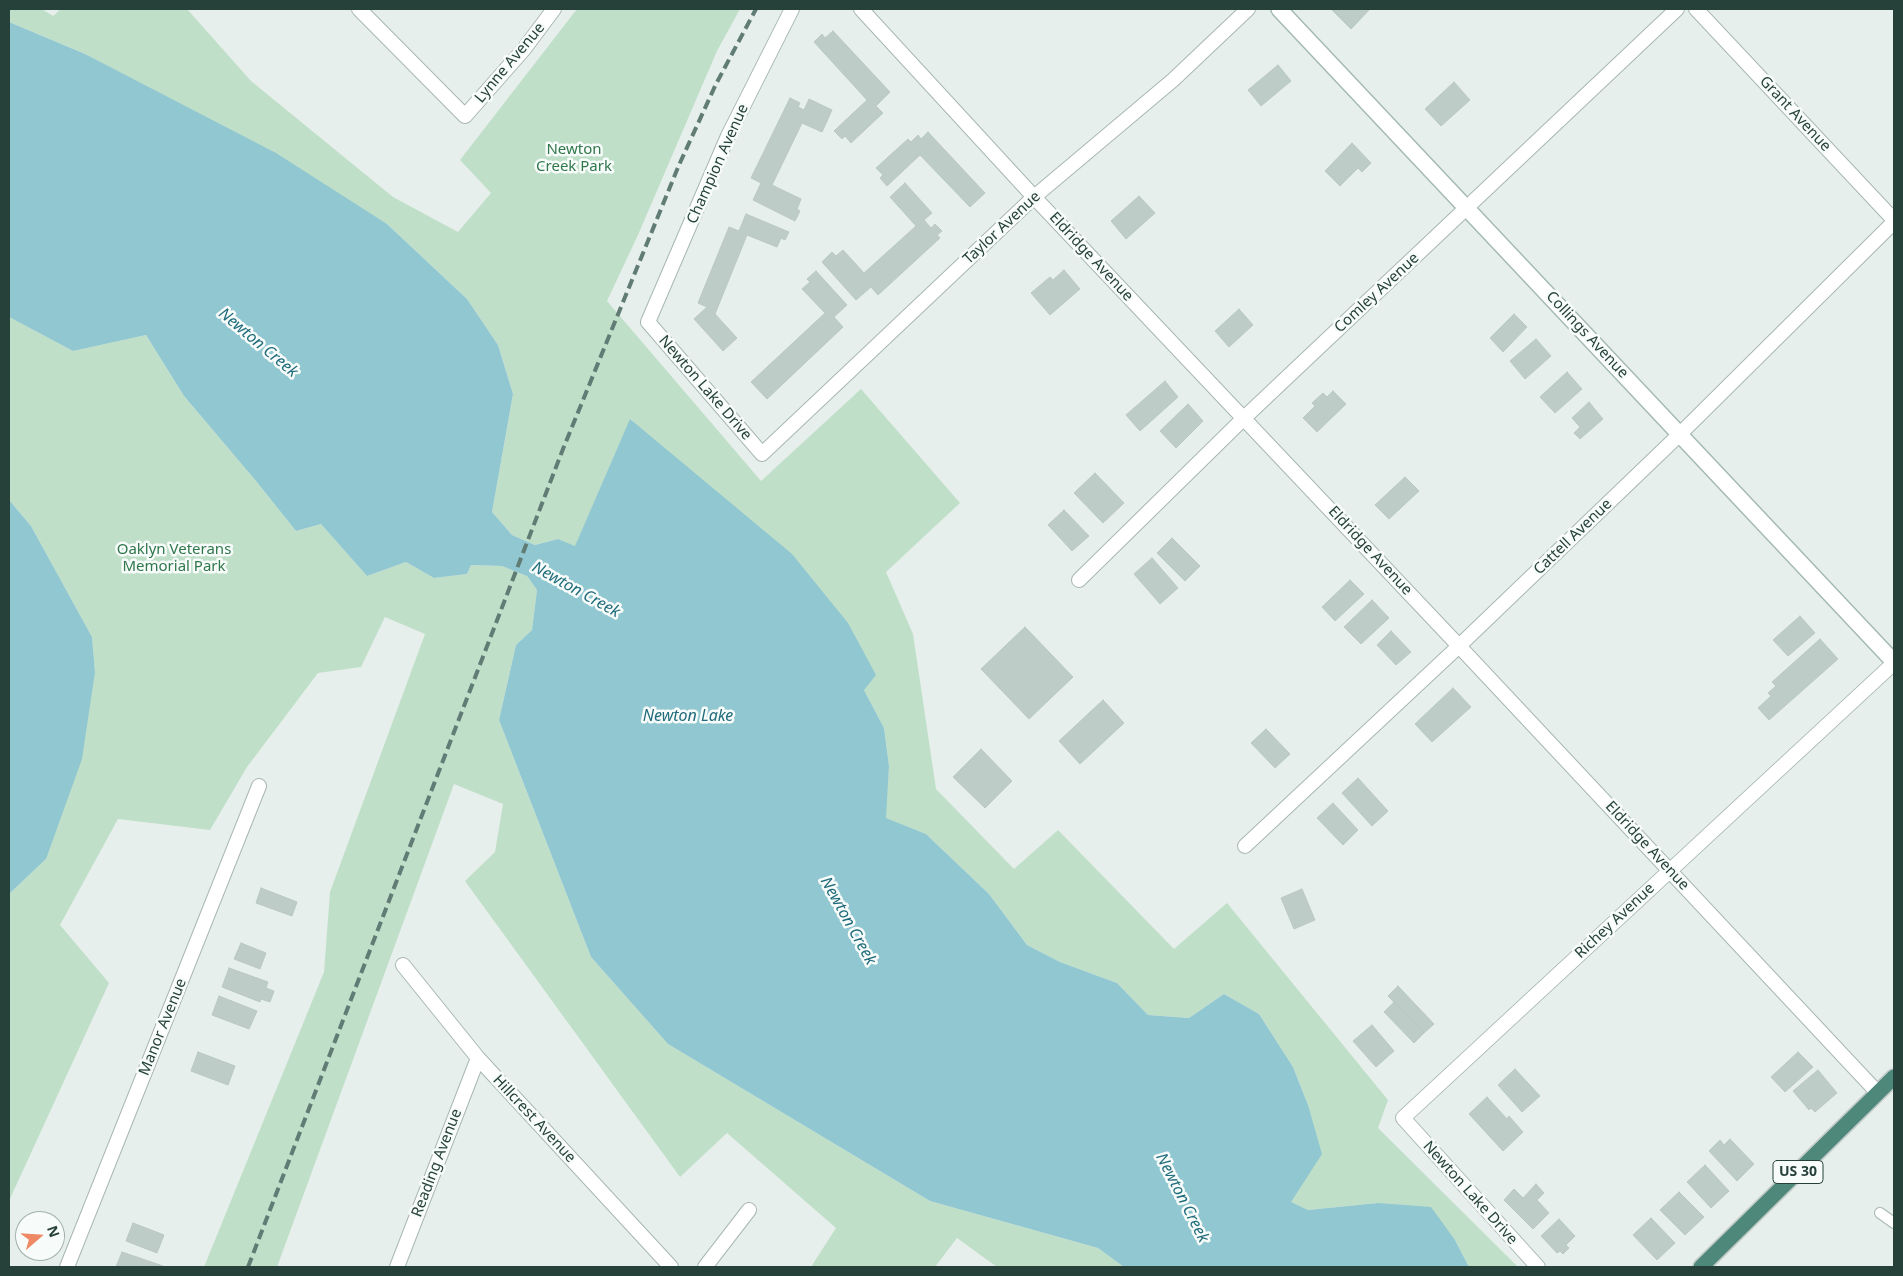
<!DOCTYPE html>
<html>
<head>
<meta charset="utf-8">
<style>
  body { margin:0 }
  #map { position:relative; width:1903px; height:1276px; overflow:hidden; background:#e6efeb; font-family:"Noto Sans",sans-serif }
  canvas { display:block }
  .frame { position:absolute; inset:0; border:10px solid #25413a; pointer-events:none }
  .north { position:absolute; left:15px; top:1211px; width:50px; height:50px; box-sizing:border-box; background:#f7fbf9; border:1px solid #a3b1ad; border-radius:50%; rotate:71deg; font-size:14px; font-weight:700; line-height:20px; text-align:center; color:#25413a }
  .north::after { content:''; display:block; margin:auto; width:18px; height:22px; background:#ee8865; clip-path:polygon(50% 0,100% 100%,50% 72%,0 100%) }
</style>
</head>
<body>
<div id="map">
<canvas width="1903" height="1276"></canvas>
<div class="frame"></div>
<div class="north">N</div>
</div>
<script>
const context = document.querySelector('canvas').getContext('2d');
context.lineJoin = 'round';
function fillPath(path, color) {
  context.fillStyle = color;
  context.fill(path, 'evenodd');
}
function shape(rows) {
  const path = new Path2D();
  for (const r of rows) {
    path.moveTo(r[0], r[1]);
    for (let i = 2; i < r.length; i += 2) path.lineTo(r[i], r[i + 1]);
  }
  return path;
}
function stroke(path, color, width, dash) {
  context.strokeStyle = color;
  context.lineWidth = width;
  context.lineCap = dash ? 'butt' : 'round';
  context.setLineDash(dash || []);
  context.stroke(path);
}
function write(font, color, halo, rows, align = 'center') {
  context.font = font + ' "Noto Sans",sans-serif';
  context.lineWidth = 5;
  context.setLineDash([]);
  context.textBaseline = 'middle';
  context.strokeStyle = halo;
  context.fillStyle = color;
  for (const [text, x, y, turn = 0] of rows) {
    context.save();
    context.translate(x, y);
    context.rotate((+turn || 0) * Math.PI / 180);
    context.textAlign = isNaN(turn) ? turn : align;
    if (halo) context.strokeText(text, 0, 0);
    context.fillText(text, 0, 0);
    context.restore();
  }
}
const green = shape([
  [9,9,42,9,53,16,61,9,187,9,251,81,393,197,458,232,491,193,460,160,577,9,740,9,717,51,638,235,607,301,761,481,861,389,960,503,886,572,913,634,936,789,1014,869,1058,830,1174,949,1227,903,1388,1100,1378,1128,1518,1267,1469,1267,1455,1240,1378,1203,1308,1210,1290,1202,1308,1105,1293,1067,1259,1014,1224,994,1189,1018,1148,1015,1117,983,1060,962,1027,945,989,894,926,834,885,818,889,766,884,728,864,690,631,419,575,547,558,539,535,545,512,535,492,512,513,394,498,345,467,299,387,224,85,54,9,22],
  [9,317,73,351,146,335,184,396,256,481,296,531,321,524,367,576,406,562,434,578,467,574,471,565,502,566,527,576,537,590,532,630,516,645,499,720,591,957,668,1044,930,1201,1098,1248,1124,1267,997,1267,957,1238,935,1267,811,1267,836,1228,727,1133,680,1177,465,881,495,852,503,804,454,784,277,1267,204,1267,324,972,330,892,425,634,385,617,361,667,318,673,247,767,210,830,118,819,60,925,109,983,9,1201,9,894,46,859,95,672,92,637,31,526,9,500]
]);
const water = shape([
  [9,22,85,54,276,153,387,224,467,299,498,345,513,394,492,512,512,535,535,545,558,539,575,546,630,419,792,554,848,623,876,675,864,690,884,728,889,766,886,818,926,834,989,894,1027,945,1060,962,1117,983,1148,1015,1189,1018,1224,994,1259,1014,1293,1067,1308,1105,1322,1154,1291,1202,1308,1210,1378,1203,1431,1207,1455,1240,1469,1267,1124,1267,1098,1248,930,1201,668,1044,591,957,499,720,516,645,532,630,537,590,527,576,502,566,471,565,467,574,434,578,406,562,367,576,321,524,296,531,256,481,184,396,146,335,73,351,9,317],
  [9,500,31,526,92,637,95,672,82,759,46,859,9,894]
]);
const building = shape([
  [1333,9,1370,9,1351,29,1332,10,1333,9],
  [833,31,890,92,876,106,883,113,851,143,845,136,842,139,834,131,867,100,814,42,822,34,825,38,833,31],
  [1278,65,1291,81,1261,106,1248,90,1278,65],
  [1454,82,1470,100,1441,126,1425,109,1454,82],
  [790,98,800,103,798,107,804,110,809,99,832,110,822,132,802,123,772,185,801,199,797,209,800,211,795,221,753,200,761,183,751,178,790,98],
  [928,132,985,193,970,207,920,155,887,186,880,178,883,175,876,168,908,139,911,142,918,135,921,139,928,132],
  [1352,143,1371,163,1362,172,1358,168,1340,186,1325,171,1352,143],
  [905,183,932,213,924,220,931,228,935,224,942,231,937,235,940,238,878,295,871,287,856,300,822,262,832,252,836,256,843,250,864,273,916,226,890,197,905,183],
  [1139,196,1155,213,1126,239,1111,221,1139,196],
  [746,214,789,232,785,240,781,238,777,247,747,235,715,314,737,338,723,351,694,319,707,307,698,303,729,227,739,231,746,214],
  [1064,270,1080,289,1050,315,1031,293,1050,277,1053,280,1064,270],
  [816,271,847,305,834,317,843,327,767,399,751,382,825,313,802,289,810,282,807,279,816,271],
  [1239,309,1253,325,1229,347,1215,331,1239,309],
  [1514,314,1527,327,1503,352,1490,338,1514,314],
  [1536,339,1551,356,1525,379,1510,361,1536,339],
  [1567,372,1582,389,1555,413,1540,397,1567,372],
  [1165,381,1178,397,1140,431,1126,415,1165,381],
  [1333,391,1346,404,1317,432,1303,418,1315,406,1312,403,1323,393,1327,397,1333,391],
  [1589,402,1603,419,1580,439,1574,433,1580,427,1572,418,1589,402],
  [1188,404,1203,421,1176,448,1160,431,1188,404],
  [1095,473,1124,503,1103,523,1074,493,1095,473],
  [1405,477,1419,491,1389,519,1375,505,1405,477],
  [1064,510,1089,536,1072,551,1048,525,1064,510],
  [1172,538,1200,566,1185,581,1157,553,1172,538],
  [1152,558,1178,588,1160,604,1134,574,1152,558],
  [1350,580,1364,594,1335,621,1322,607,1350,580],
  [1372,600,1389,618,1361,644,1344,627,1372,600],
  [1800,616,1815,633,1788,656,1773,640,1800,616],
  [1025,627,1073,677,1029,719,981,669,1025,627],
  [1391,631,1411,652,1396,665,1377,645,1391,631],
  [1820,639,1838,659,1769,720,1758,708,1771,696,1768,693,1776,686,1772,682,1820,639],
  [1453,688,1471,707,1432,742,1415,724,1453,688],
  [1103,700,1124,723,1080,764,1059,741,1103,700],
  [1266,729,1290,754,1275,768,1251,743,1266,729],
  [981,749,1012,781,985,808,953,777,981,749],
  [1358,778,1388,811,1372,826,1342,793,1358,778],
  [1333,803,1358,830,1343,845,1317,818,1333,803],
  [261,888,297,902,292,916,256,903,261,888],
  [1302,889,1315,920,1294,929,1281,898,1302,889],
  [241,943,266,953,260,969,234,959,241,943],
  [229,968,268,982,266,988,274,991,270,1002,261,999,260,1002,222,987,229,968],
  [1398,986,1434,1024,1424,1033,1388,996,1398,986],
  [219,996,257,1011,249,1029,212,1015,219,996],
  [1394,1002,1424,1033,1414,1043,1384,1012,1394,1002],
  [1372,1025,1394,1051,1376,1067,1353,1041,1372,1025],
  [198,1052,235,1066,228,1085,191,1071,198,1052],
  [1798,1052,1813,1067,1785,1092,1771,1077,1798,1052],
  [1515,1069,1540,1096,1522,1112,1498,1085,1515,1069],
  [1818,1070,1837,1093,1815,1112,1811,1108,1809,1110,1793,1091,1818,1070],
  [1487,1097,1507,1119,1509,1116,1523,1132,1503,1151,1469,1114,1487,1097],
  [1730,1139,1754,1164,1737,1181,1709,1151,1720,1140,1724,1145,1730,1139],
  [1705,1165,1729,1191,1711,1208,1687,1182,1705,1165],
  [1536,1184,1544,1193,1537,1200,1549,1213,1533,1229,1504,1200,1514,1189,1523,1198,1536,1184],
  [1679,1192,1704,1217,1685,1235,1660,1210,1679,1192],
  [1651,1218,1675,1243,1657,1260,1633,1235,1651,1218],
  [1559,1219,1575,1236,1566,1245,1569,1248,1563,1254,1560,1251,1557,1253,1541,1236,1559,1219],
  [133,1223,164,1235,157,1253,126,1241,133,1223],
  [122,1252,163,1266,162,1267,116,1267,122,1252]
]);
const pedestrian = shape([
  [1880,1213,1894,1223]
]);
const minor = shape([
  [359,9,465,116,524,49,554,9],
  [792,9,728,136,648,322,762,454,1034,197,1173,80,1248,9],
  [861,9,1034,197,1459,646,1878,1093],
  [1696,9,1894,220],
  [1079,580,1244,418,1677,9],
  [1245,846,1459,646,1680,434,1894,222],
  [403,965,478,1058,671,1267],
  [67,1267,259,786],
  [397,1267,478,1058],
  [705,1267,749,1210],
  [1538,1267,1403,1118,1894,663]
]);
const secondary = shape([
  [1279,9,1894,662]
]);
const trunk = shape([
  [1701,1267,1894,1077]
]);
const rail = shape([
  [248,1267,563,449,679,165,716,84,756,9]
]);
const shields = [
  [1798,1172,50]
];
const shieldNames = [
  ["US 30",1798,1172]
];
const streetNames = [
  ["Lynne Avenue",510,63,-50],
  ["Grant Avenue",1795,114,47],
  ["Champion Avenue",718,164,-66],
  ["Taylor Avenue",1002,228,-43],
  ["Eldridge Avenue",1091,257,47],
  ["Comley Avenue",1377,293,-43],
  ["Collings Avenue",1587,335,47],
  ["Newton Lake Drive",705,388,49],
  ["Cattell Avenue",1573,537,-44],
  ["Eldridge Avenue",1370,551,47],
  ["Eldridge Avenue",1647,846,47],
  ["Richey Avenue",1615,921,-43],
  ["Manor Avenue",163,1027,-68],
  ["Hillcrest Avenue",534,1119,47],
  ["Reading Avenue",437,1163,-69],
  ["Newton Lake Drive",1470,1193,48]
];
const parkNames = [
  ["Newton",574,150],
  ["Creek Park",574,167],
  ["Oaklyn Veterans",174,550],
  ["Memorial Park",174,567]
];
const waterNames = [
  ["Newton Creek",258,343,40],
  ["Newton Creek",576,590,29],
  ["Newton Lake",688,716],
  ["Newton Creek",848,921,61],
  ["Newton Creek",1182,1198,63]
];
fillPath(green, '#c0dfc9');
fillPath(water, '#91c7d1');
fillPath(building, '#beccc7');
stroke(building, '#b9c8c2', 1);
stroke(pedestrian, '#a8b7b2', 12);
stroke(minor, '#a8b7b2', 16);
stroke(secondary, '#a5bab3', 18);
stroke(trunk, '#c2cac8', 18);
stroke(pedestrian, '#fff', 10);
stroke(minor, '#fff', 14);
stroke(secondary, '#fff', 15);
stroke(trunk, '#4e887b', 15);
stroke(rail, '#607c75', 4, [10, 5]);
for (const [x, y, w] of shields) {
  const box = new Path2D();
  box.roundRect(x - w / 2, y - 11.5, w, 23, 4);
  context.fillStyle = '#f7fbf9';
  context.fill(box);
  stroke(box, '#25413a', 1);
}
write('bold 14px', '#25413a', null, shieldNames);
write('15px', '#25413a', '#f7fbf9', streetNames);
write('15px', '#30774c', '#f7fbf9', parkNames);
write('italic 16px', '#206c7c', '#f7fbf9', waterNames);
</script>
</body>
</html>
